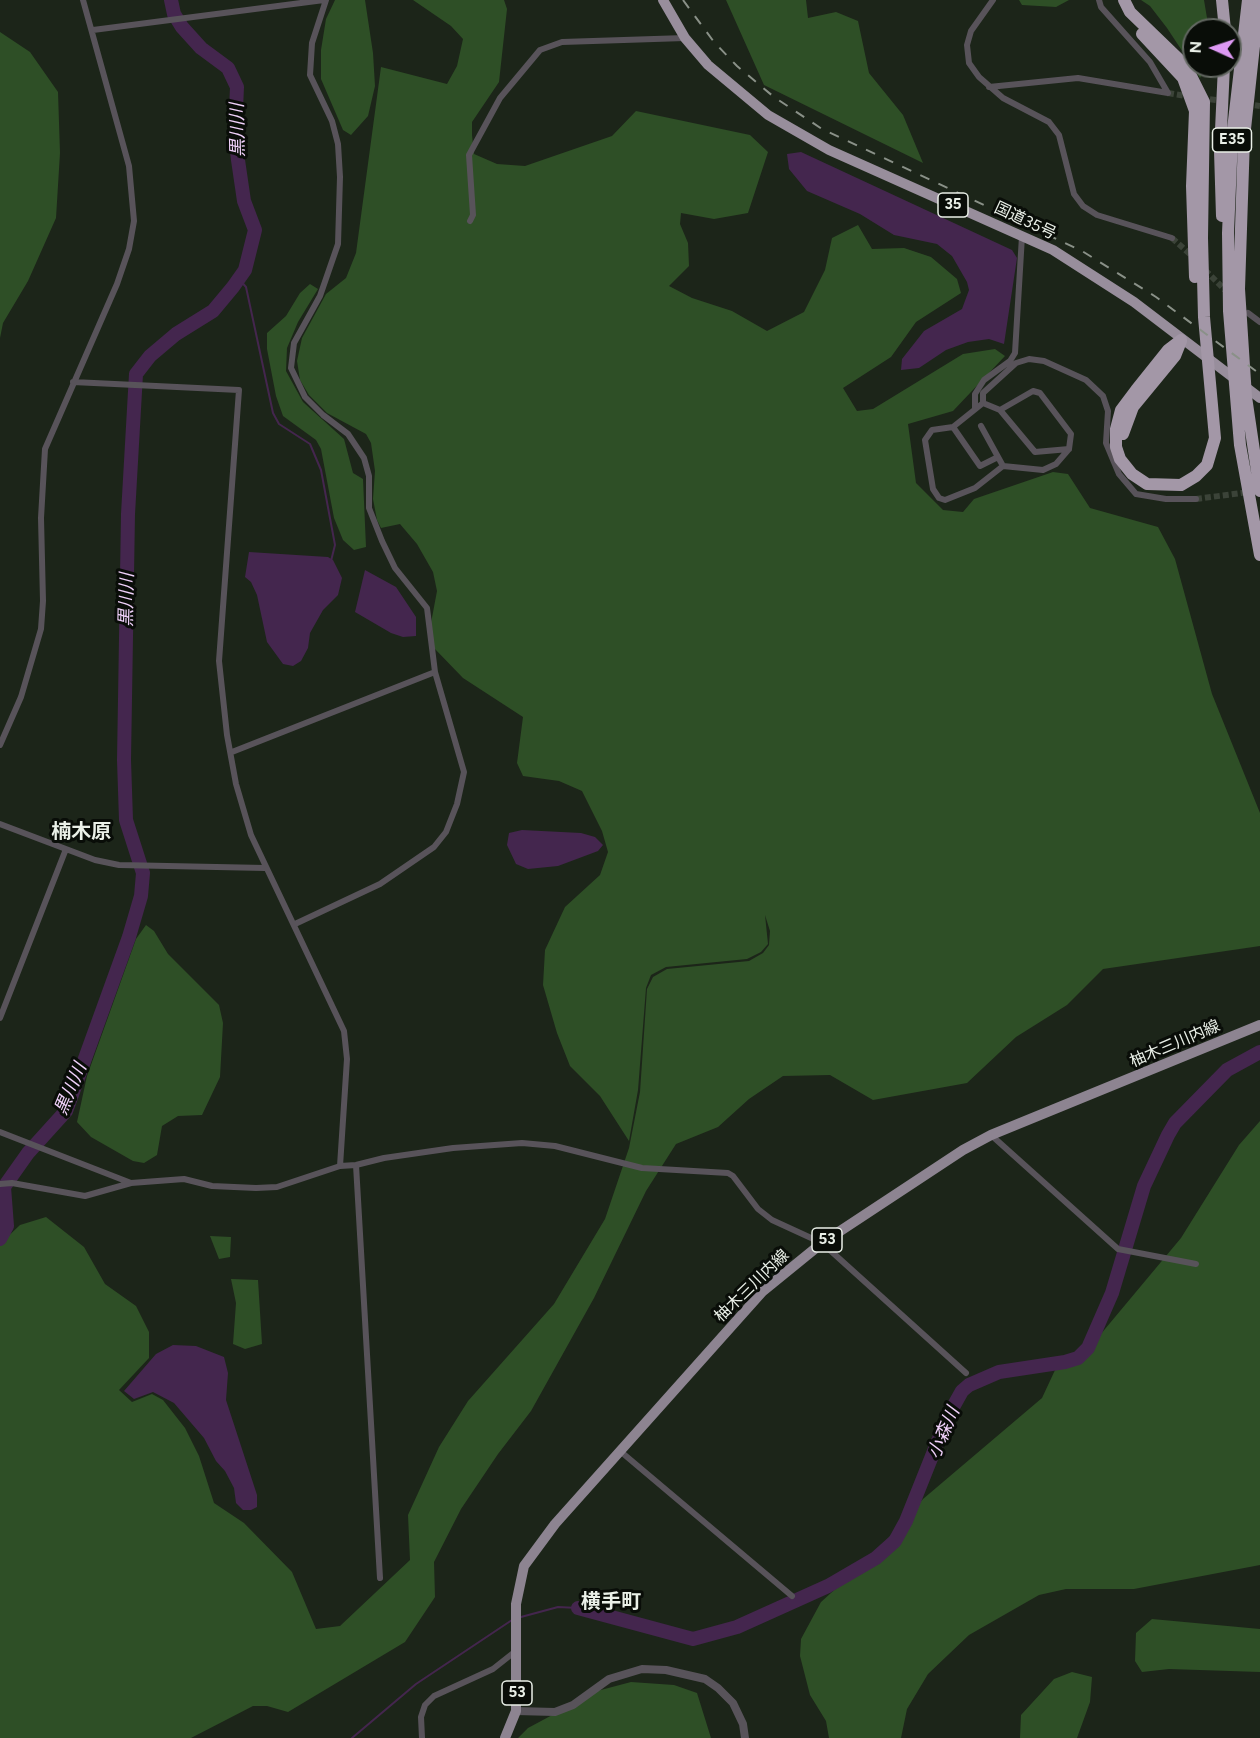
<!DOCTYPE html>
<html>
<head>
<meta charset="utf-8">
<style>
  body { margin:0 }
  #map { position:relative; width:1260px; height:1738px; overflow:hidden; background:#1c2519; font-family:Figtree,sans-serif }
  canvas { display:block }
  .north { position:absolute; left:1182px; top:18px; width:60px; height:60px; box-sizing:border-box; background:#090d08; border:2px solid #636862; border-radius:50%; rotate:273deg; font-size:16px; font-weight:700; line-height:24px; text-align:center; color:#eaf0e8 }
  .north::after { content:''; display:block; margin:auto; width:21px; height:27px; background:#dd99f3; clip-path:polygon(50% 0,100% 100%,50% 72%,0 100%) }
</style>
</head>
<body>
<div id="map">
<canvas width="1260" height="1738"></canvas>
<div class="north">N</div>
</div>
<script>
const context = document.querySelector('canvas').getContext('2d');
context.lineJoin = 'round';
function fillPath(path, color) {
  context.fillStyle = color;
  context.fill(path, 'evenodd');
}
function shape(rows) {
  const path = new Path2D();
  for (const r of rows) {
    path.moveTo(r[0], r[1]);
    for (let i = 2; i < r.length; i += 2) path.lineTo(r[i], r[i + 1]);
  }
  return path;
}
function stroke(path, color, width, dash) {
  context.strokeStyle = color;
  context.lineWidth = width;
  context.lineCap = dash ? 'butt' : 'round';
  context.setLineDash(dash || []);
  context.stroke(path);
}
function write(font, color, halo, rows, align = 'center') {
  context.font = font + ' Figtree,"Noto Sans JP",sans-serif';
  context.lineWidth = 6;
  context.setLineDash([]);
  context.textBaseline = 'middle';
  context.strokeStyle = halo;
  context.fillStyle = color;
  for (const [text, x, y, turn = 0] of rows) {
    context.save();
    context.translate(x, y);
    context.rotate((+turn || 0) * Math.PI / 180);
    context.textAlign = isNaN(turn) ? turn : align;
    if (halo) context.strokeText(text, 0, 0);
    context.fillText(text, 0, 0);
    context.restore();
  }
}
const green = shape([
  [335,0,365,0,373,53,375,86,368,116,351,135,343,130,321,79,321,50,326,19],
  [413,0,504,0,507,9,499,82,472,122,472,135,474,154,497,164,525,166,612,136,636,111,750,135,768,152,748,213,714,219,681,213,680,224,688,243,689,266,669,286,692,298,732,311,767,331,804,312,825,270,832,238,858,225,872,249,904,248,931,257,957,279,961,293,916,322,891,357,843,388,857,411,873,409,963,354,995,349,1005,356,953,411,908,424,916,483,943,510,963,512,974,499,1053,472,1068,474,1090,508,1158,527,1175,559,1212,694,1260,813,1260,946,1103,969,1067,1005,1016,1037,967,1083,873,1100,830,1075,783,1076,749,1099,718,1127,676,1144,646,1191,594,1298,531,1411,498,1454,461,1509,434,1562,435,1597,405,1642,288,1712,267,1706,253,1706,191,1738,0,1738,0,1244,20,1225,46,1217,84,1247,105,1284,136,1306,149,1332,149,1358,119,1390,132,1402,152,1394,163,1400,185,1428,199,1456,214,1503,244,1523,292,1572,316,1629,340,1626,410,1560,408,1515,439,1447,468,1401,554,1304,605,1219,629,1148,640,1092,647,989,653,977,667,969,749,961,763,953,769,945,770,931,765,915,768,944,761,952,747,959,666,967,651,975,646,988,638,1090,629,1141,600,1096,570,1066,557,1033,543,985,545,950,565,907,600,875,608,852,602,831,582,791,559,781,523,776,517,763,523,717,463,678,434,648,431,623,437,591,433,572,417,544,400,524,381,528,377,520,373,499,375,471,371,443,366,434,327,413,309,395,300,380,297,361,302,338,326,294,346,278,356,253,381,67,447,84,457,66,463,39,451,26],
  [726,0,806,0,808,18,836,12,858,21,869,73,903,115,923,163,764,85],
  [1019,0,1069,0,1056,7,1022,5],
  [1141,0,1204,0,1209,30,1194,30,1194,66,1207,66,1200,78,1167,28,1150,6],
  [0,32,30,52,58,92,60,153,56,218,28,281,3,323,0,338],
  [310,284,318,289,298,322,287,348,286,371,303,402,344,439,353,473,363,479,366,547,354,550,343,540,334,518,321,449,316,440,283,416,276,396,267,349,267,333,286,316,300,293],
  [146,925,154,931,168,954,219,1005,223,1023,220,1077,202,1115,178,1116,162,1126,157,1155,144,1163,133,1161,91,1137,77,1122,87,1076,136,939],
  [1260,1121,1260,1565,1134,1589,1066,1589,1039,1595,969,1635,928,1674,907,1709,901,1738,829,1738,826,1721,810,1695,800,1656,801,1639,821,1602,874,1554,923,1499,1042,1398,1056,1368,1095,1341,1181,1238,1239,1145],
  [210,1236,231,1237,230,1257,219,1259],
  [231,1279,258,1280,262,1344,245,1349,233,1344,236,1303],
  [1152,1619,1260,1629,1260,1672,1169,1669,1142,1672,1135,1661,1136,1633],
  [1072,1672,1092,1677,1090,1702,1077,1738,1020,1738,1021,1715,1054,1679],
  [631,1682,674,1685,697,1693,711,1738,518,1738,528,1728,597,1691]
]);
const water = shape([
  [801,152,1012,250,1017,258,1004,344,989,339,968,342,946,350,919,368,901,370,902,359,924,331,962,309,969,290,967,282,952,256,937,244,894,235,860,214,807,191,789,169,787,154],
  [249,552,328,557,333,560,342,578,338,595,323,610,310,633,308,648,301,661,293,666,283,664,267,642,257,595,251,582,245,577],
  [365,570,396,587,416,617,416,636,403,637,391,633,355,612],
  [522,830,581,833,595,837,603,845,598,851,558,866,528,869,516,864,507,845,509,833],
  [173,1345,196,1346,224,1357,228,1373,226,1400,257,1495,257,1507,251,1510,243,1510,236,1503,234,1488,225,1471,216,1461,204,1438,174,1403,153,1392,134,1399,124,1391,156,1354]
]);
const stream = shape([
  [239,279,246,287,273,413,279,424,310,444,321,470,335,545,331,561],
  [521,1617,558,1607,578,1608],
  [352,1738,416,1684,512,1620]
]);
const river = shape([
  [0,1239,7,1226,4,1187,28,1153,66,1111,129,937,141,896,143,873,126,820,124,760,128,514,136,374,150,356,176,334,213,311,233,287,245,270,255,230,244,201,238,160,235,132,237,87,228,68,201,48,182,27,174,14,171,0],
  [578,1608,693,1639,737,1627,828,1586,876,1558,895,1541,906,1521,948,1416,962,1391,969,1385,999,1372,1065,1362,1078,1358,1088,1348,1112,1293,1144,1186,1168,1135,1175,1123,1227,1070,1260,1052]
]);
const minorTunnel = shape([
  [1168,93,1191,97],
  [1201,98,1224,101],
  [1246,104,1260,106],
  [1172,238,1192,256],
  [1205,270,1227,292],
  [1196,499,1249,492]
]);
const minor = shape([
  [993,0,971,31,967,45,969,63,979,77,1003,98,1049,122,1059,135,1074,194,1083,206,1097,215,1172,238],
  [1099,0,1101,7,1150,62,1168,93],
  [93,30,324,0],
  [989,87,1078,78,1168,93],
  [470,221,473,215,469,155,500,98,540,50,562,42,685,38],
  [1248,313,1260,322],
  [73,382,239,390,219,661,227,735,236,784,251,835,344,1031,347,1059,340,1166],
  [983,403,983,393,1016,363,1029,359,1044,361,1086,380,1103,396,1108,411,1106,443,1119,474,1136,494,1166,499,1196,499],
  [975,409,975,394,984,380,1010,361,1015,353,1022,236],
  [981,426,1003,466,1043,470,1056,464,1069,449,1071,434,1040,393,1033,391,1000,410],
  [953,427,980,466,998,457],
  [1003,466,975,488,945,500,939,498,933,489,925,440,932,430,953,427,983,403,1000,410,1035,452,1069,449],
  [0,745,21,697,41,629,43,601,41,518,45,449,117,284,129,249,134,221,129,166,83,0],
  [232,752,435,672],
  [0,824,95,860,119,865,265,868],
  [295,924,380,884,434,847,446,832,457,804,464,772,435,672,427,608,395,568,382,541,369,508,369,476,364,458,348,434,323,415,305,397,291,368,294,343,320,296,338,244,340,177,338,144,332,121,310,75,312,43,326,0],
  [0,1018,66,849],
  [0,1132,131,1183],
  [991,1135,1118,1249,1196,1264],
  [356,1165,380,1578],
  [0,1184,12,1183,85,1196,131,1183,184,1179,212,1186,256,1188,277,1187,340,1166,356,1165,384,1158,453,1148,522,1143,555,1146,642,1168,728,1173,733,1176,758,1209,772,1220,822,1243,966,1373],
  [620,1451,792,1596],
  [422,1738,421,1717,425,1705,434,1696,493,1669,517,1650]
]);
const tertiary = shape([
  [516,1711,555,1712,573,1705,609,1679,642,1669,666,1670,705,1679,718,1688,733,1703,743,1724,745,1738]
]);
const primary = shape([
  [505,1738,516,1711,516,1604,524,1566,555,1524,763,1291,822,1243,963,1150,991,1135,1260,1025]
]);
const trunk = shape([
  [663,0,685,38,708,65,768,115,829,150,1053,250,1134,302,1260,398]
]);
const motorway = shape([
  [1124,0,1130,12,1186,66,1204,102,1202,238,1204,317,1215,438,1207,465,1196,476,1181,485,1147,484,1132,474,1120,459,1116,447,1116,429,1121,410,1136,390,1168,350,1181,340],
  [1222,0,1225,30],
  [1248,0,1232,138,1228,233,1229,311,1240,445,1260,555],
  [1259,0,1244,138,1239,289,1246,397,1260,491],
  [1142,34,1183,78,1195,111,1192,186,1195,277],
  [1222,216,1220,151,1224,66],
  [1123,434,1133,407,1175,356,1181,341]
]);
const rail = shape([
  [683,0,714,42,737,66,774,97,822,129,1082,251,1156,297,1260,374]
]);
const shields = [
  [1232,140,39],
  [953,205,30],
  [827,1240,30],
  [517,1693,30]
];
const shieldNames = [
  ["E35",1232,140],
  ["35",953,205],
  ["53",827,1240],
  ["53",517,1693]
];
const streetNames = [
  ["国道35号",1025,221,25],
  ["柚木三川内線",1175,1044,-23],
  ["柚木三川内線",752,1286,-44]
];
const waterNames = [
  ["黒川川",238,130,-91],
  ["黒川川",127,600,-89],
  ["黒川川",71,1089,-67],
  ["小森川",944,1433,-67]
];
const quarterNames = [
  ["楠木原",81,832],
  ["横手町",611,1602]
];
fillPath(green, '#2e4f26');
fillPath(water, '#44264e');
stroke(stream, '#44264e', 2);
stroke(river, '#44264e', 14);
stroke(minorTunnel, '#3b4338', 6, [6, 3]);
stroke(minor, '#58535a', 6);
stroke(tertiary, '#58535a', 8);
stroke(primary, '#8d8491', 10);
stroke(trunk, '#988e9c', 10);
stroke(motorway, '#a397a7', 12);
stroke(rail, '#8a9188', 2, [10, 10]);
for (const [x, y, w] of shields) {
  const box = new Path2D();
  box.roundRect(x - w / 2, y - 12, w, 24, 4.5);
  context.fillStyle = '#090d08';
  context.fill(box);
  stroke(box, '#eaf0e8', 1.5);
}
write('bold 15px', '#eaf0e8', null, shieldNames);
write('16px', '#eaf0e8', '#090d08', streetNames);
write('italic 18px', '#f1d2fb', '#090d08', waterNames);
write('bold 20px', '#eaf0e8', '#090d08', quarterNames);
</script>
</body>
</html>
